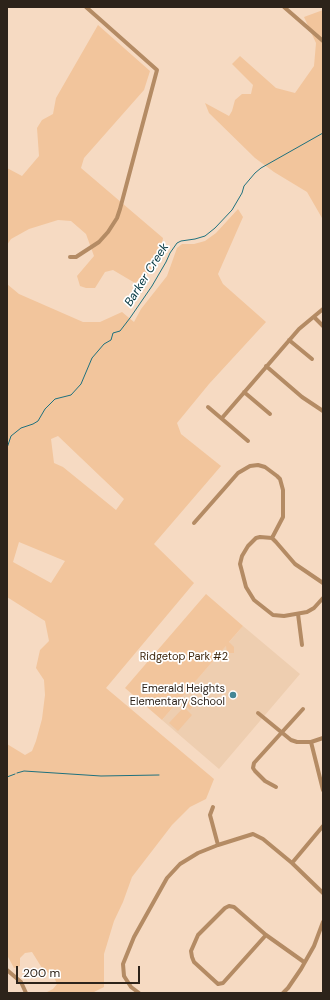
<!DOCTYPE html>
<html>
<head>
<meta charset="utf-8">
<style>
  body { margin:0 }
  #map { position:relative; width:330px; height:1000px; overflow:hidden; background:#f6dac2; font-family:"DM Sans",sans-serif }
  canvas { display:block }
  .frame { position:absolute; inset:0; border:8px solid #2d231a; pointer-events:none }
  .scale { position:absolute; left:16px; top:966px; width:124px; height:18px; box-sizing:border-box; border:2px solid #2d231a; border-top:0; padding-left:5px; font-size:12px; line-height:14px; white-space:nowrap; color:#2d231a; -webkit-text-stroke:3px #fff; paint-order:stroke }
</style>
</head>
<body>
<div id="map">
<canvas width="330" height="1000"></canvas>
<div class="frame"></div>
<div class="scale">200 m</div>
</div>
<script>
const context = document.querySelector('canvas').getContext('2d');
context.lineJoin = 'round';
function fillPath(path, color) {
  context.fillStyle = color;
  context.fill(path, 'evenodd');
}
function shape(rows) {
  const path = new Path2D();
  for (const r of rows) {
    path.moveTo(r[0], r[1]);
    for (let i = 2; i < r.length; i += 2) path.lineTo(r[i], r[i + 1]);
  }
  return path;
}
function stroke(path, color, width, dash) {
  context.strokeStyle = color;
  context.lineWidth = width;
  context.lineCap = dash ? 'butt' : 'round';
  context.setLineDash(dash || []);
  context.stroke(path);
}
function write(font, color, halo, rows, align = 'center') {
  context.font = font + ' "DM Sans",sans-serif';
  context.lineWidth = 3.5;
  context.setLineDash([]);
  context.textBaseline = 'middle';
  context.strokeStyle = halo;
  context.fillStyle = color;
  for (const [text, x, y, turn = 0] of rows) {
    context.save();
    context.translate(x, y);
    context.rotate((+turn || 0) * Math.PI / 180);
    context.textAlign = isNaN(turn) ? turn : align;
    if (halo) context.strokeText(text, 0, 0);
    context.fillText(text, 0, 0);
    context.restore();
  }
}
const built = shape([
  [243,626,300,674,219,769,162,720]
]);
const green = shape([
  [323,10,323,216,322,218,307,192,274,172,255,158,209,113,205,103,229,116,232,111,235,100,242,94,251,94,253,85,232,64,240,56,276,88,295,93,314,66,316,43,304,17],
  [98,25,150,71,144,90,84,158,81,168,163,238,160,256,151,271,135,283,113,270,105,272,95,288,86,288,80,286,77,276,94,256,86,234,71,221,58,220,29,229,11,239,7,245,7,168,22,176,39,156,37,128,42,120,53,114,56,98],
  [238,209,243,217,218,274,223,284,266,322,209,384,177,423,181,434,221,466,154,544,194,583,106,688,214,779,206,799,190,807,172,825,132,877,123,902,114,921,104,954,104,987,92,993,45,993,53,989,57,984,54,977,42,968,32,952,25,953,20,958,20,966,14,968,7,955,7,744,25,755,32,751,36,741,42,719,45,695,44,680,36,668,40,650,49,641,45,621,7,597,7,284,19,294,83,322,100,322,122,312,134,322,141,309,167,276,177,248,182,244,194,244,205,241,216,233],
  [58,436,124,499,116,510,63,467,54,463,51,439],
  [19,542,65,561,51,583,13,562],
  [206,594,243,626,229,642,234,647,234,653,227,653,226,646,162,720,125,688],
  [190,699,195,702,194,705,190,710,185,705],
  [184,707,192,715,178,731,169,723]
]);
const stream = shape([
  [7,448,11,436,21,428,33,424,38,421,45,409,55,399,71,395,81,384,92,358,104,344,111,340,113,333,120,331,130,318,152,286,166,262,170,253,177,243,181,241,195,239,205,236,215,228,232,210,242,193,244,186,255,173,261,168,323,133],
  [17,773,24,771,101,776,159,775],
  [7,777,15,774]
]);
const minor = shape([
  [284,7,323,41],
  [70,257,76,257,99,242,108,232,117,218,120,209,157,70,86,7],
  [314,317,323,326],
  [289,340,312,359],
  [266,366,302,397,323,411],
  [244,392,270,414],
  [208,407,248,441],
  [222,418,299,329,323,309],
  [194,523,238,473,250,466,258,465,265,467,277,476,280,479,283,490,283,517,272,538],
  [323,583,295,564,276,542,272,538,260,537,256,538,248,546,242,556,240,564,246,587,254,600,273,615,284,616,307,612,314,608,323,598],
  [298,614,302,645],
  [258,713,291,740,297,742,311,742,323,738],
  [311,742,323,790],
  [276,787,265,781,255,771,253,768,254,763,303,709],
  [213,807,210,815,218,845],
  [292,863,323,826],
  [266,935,223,983,218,984,194,962,192,957,191,951,198,935,225,908,229,906,234,907,266,935,304,962],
  [7,970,21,982,26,993],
  [139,993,131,987,124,976,123,964,134,937,167,878,180,864,198,853,218,845,253,834,263,839,292,863,323,893],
  [283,993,288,988,301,969,314,946,323,922]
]);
const markers = [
  [233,695,4,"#438695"]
];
const parkNames = [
  ["Ridgetop Park #2",184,657]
];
const poiNames = [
  ["Emerald Heights",225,689],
  ["Elementary School",225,702]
];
const waterNames = [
  ["Barker Creek",147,275,-58]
];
fillPath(built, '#eeceb0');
fillPath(green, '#f2c59c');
stroke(stream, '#1f717e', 1);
stroke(minor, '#b48b64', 4);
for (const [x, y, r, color] of markers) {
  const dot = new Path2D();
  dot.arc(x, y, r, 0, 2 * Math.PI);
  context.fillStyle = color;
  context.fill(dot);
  stroke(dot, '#fff', 1.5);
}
write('11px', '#3f270d', '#fff', parkNames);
write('11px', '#2d231a', '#fff', poiNames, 'right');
write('italic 12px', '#00343e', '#fff', waterNames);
</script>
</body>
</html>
